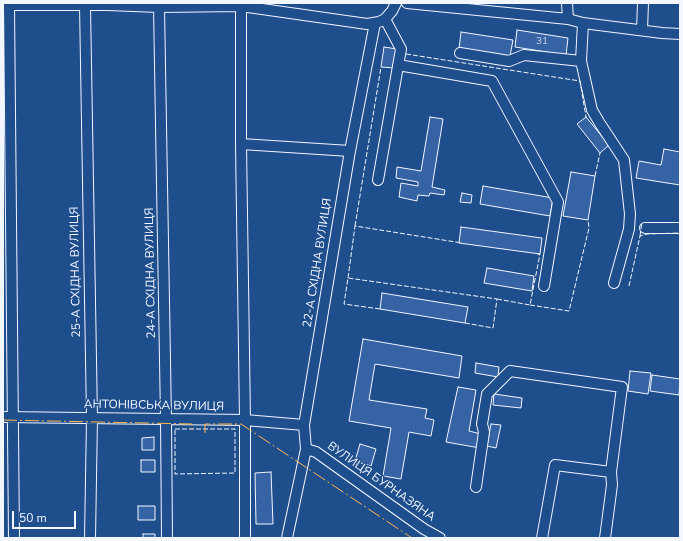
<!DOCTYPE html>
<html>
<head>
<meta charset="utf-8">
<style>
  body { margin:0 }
  #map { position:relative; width:683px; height:541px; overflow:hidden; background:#1f4e8c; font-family:"Nunito Sans",sans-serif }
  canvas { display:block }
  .frame { position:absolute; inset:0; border:4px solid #f2f6ff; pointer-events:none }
  .scale { position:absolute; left:12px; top:511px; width:64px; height:18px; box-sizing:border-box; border:2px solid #f2f6ff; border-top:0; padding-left:5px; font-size:12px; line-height:14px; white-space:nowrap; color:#f2f6ff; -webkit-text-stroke:3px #1f4e8c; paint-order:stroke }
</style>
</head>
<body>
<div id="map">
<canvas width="683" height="541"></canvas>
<div class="frame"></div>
<div class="scale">50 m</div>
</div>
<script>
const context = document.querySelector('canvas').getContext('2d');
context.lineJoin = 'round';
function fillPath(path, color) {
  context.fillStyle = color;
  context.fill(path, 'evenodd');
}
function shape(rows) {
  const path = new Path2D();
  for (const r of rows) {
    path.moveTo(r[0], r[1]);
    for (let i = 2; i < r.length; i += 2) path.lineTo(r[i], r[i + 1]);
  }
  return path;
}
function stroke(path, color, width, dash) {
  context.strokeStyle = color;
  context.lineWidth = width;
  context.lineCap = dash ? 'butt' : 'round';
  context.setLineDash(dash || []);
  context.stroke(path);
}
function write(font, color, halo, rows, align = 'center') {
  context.font = font + ' "Nunito Sans",sans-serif';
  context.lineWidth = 3;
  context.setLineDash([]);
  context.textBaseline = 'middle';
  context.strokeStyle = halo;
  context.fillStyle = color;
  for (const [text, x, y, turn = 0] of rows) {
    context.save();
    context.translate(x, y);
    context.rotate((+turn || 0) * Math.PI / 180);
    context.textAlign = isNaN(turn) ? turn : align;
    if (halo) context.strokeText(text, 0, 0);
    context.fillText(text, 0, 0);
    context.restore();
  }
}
const building = shape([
  [517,30,568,38,566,55,515,47,517,30],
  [461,32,513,40,510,56,459,49,461,32],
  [384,47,397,49,395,68,381,67,384,47],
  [430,117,443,119,432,187,445,190,444,195,430,193,429,196,418,195,417,201,399,197,401,183,418,186,418,182,396,178,397,167,421,171,430,117],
  [586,117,609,145,600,153,577,124,586,117],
  [664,149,680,152,680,185,636,178,639,161,661,165,664,149],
  [571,172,595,176,588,220,563,216,571,172],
  [483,186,553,198,550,216,480,204,483,186],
  [462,193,472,195,471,203,460,202,462,193],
  [461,227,542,238,540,254,459,243,461,227],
  [487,268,534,276,532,291,484,283,487,268],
  [382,293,468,307,465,323,380,309,382,293],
  [363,339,462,356,459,378,375,364,369,400,427,409,425,418,434,420,431,436,409,432,401,479,383,476,391,428,349,421,363,339],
  [476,363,499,367,498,377,475,373,476,363],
  [630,371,651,373,648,394,628,391,630,371],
  [652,375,680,379,679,395,650,391,652,375],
  [458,387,476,390,469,431,481,434,480,448,446,442,458,387],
  [494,394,522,398,521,408,493,405,494,394],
  [491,424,501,425,496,448,487,446,491,424],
  [154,437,154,450,142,450,142,438,154,437],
  [360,444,376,449,371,466,355,461,360,444],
  [141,460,155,460,155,472,141,472,141,460],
  [271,472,273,524,256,524,255,473,271,472],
  [138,506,155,506,155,520,138,520,138,506],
  [143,534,155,534,155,538,143,538,143,534]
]);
const minor = shape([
  [241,3,241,144,245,420,245,538],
  [407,3,568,19,583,23,662,33,680,34],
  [567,3,568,19],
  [3,5,107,5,159,7,241,6,367,24,379,22,385,19,392,11,396,3],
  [9,5,14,538],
  [85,5,92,418,90,538],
  [159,7,166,419,167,538],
  [583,23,581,61,592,110,599,122,624,160,630,214,629,229,614,283],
  [642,30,643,3],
  [460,53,509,61,524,55,581,61],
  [398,65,492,81,558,202,544,286],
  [241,144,350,151],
  [378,180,401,49,385,19],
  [645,228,680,228],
  [3,417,245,420,304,425],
  [306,449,316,452,424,529,440,538],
  [476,487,484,432,482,424,487,394,510,371,622,387,611,472,555,465,542,538],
  [287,538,306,449,304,425,350,151,375,23],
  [605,538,612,485,611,472]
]);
const fence = shape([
  [406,54,580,81,586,117],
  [595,176,600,153],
  [355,226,381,67],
  [640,236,642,222],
  [348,278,355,226,462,243],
  [629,286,640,236,647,234,680,233],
  [497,299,530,305,540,254,537,254],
  [530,305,569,311,589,228,588,220],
  [380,309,344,304,348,278,497,299,493,328,465,323],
  [175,429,235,429,235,473,175,474,175,429]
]);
const power = shape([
  [3,420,192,424,192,433],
  [205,433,205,424,241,424,412,538]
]);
const numberNames = [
  ["31",542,42]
];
const streetNames = [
  ["22-А СХІДНА ВУЛИЦЯ",318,263,-81],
  ["25-А СХІДНА ВУЛИЦЯ",76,272,-91],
  ["24-А СХІДНА ВУЛИЦЯ",151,273,-91],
  ["АНТОНІВСЬКА ВУЛИЦЯ",154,406,1],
  ["ВУЛИЦЯ БУРНАЗЯНА",381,482,35]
];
fillPath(building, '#3563a3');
stroke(building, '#f2f6ff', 1);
stroke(minor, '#f2f6ff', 12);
stroke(minor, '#1f4e8c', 10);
stroke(fence, '#f2f6ff', 1, [5, 2]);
stroke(power, '#ffb74d', 1, [14, 3, 2, 3]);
write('10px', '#c3d1e8', null, numberNames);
write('12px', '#f2f6ff', '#1f4e8c', streetNames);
</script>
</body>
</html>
